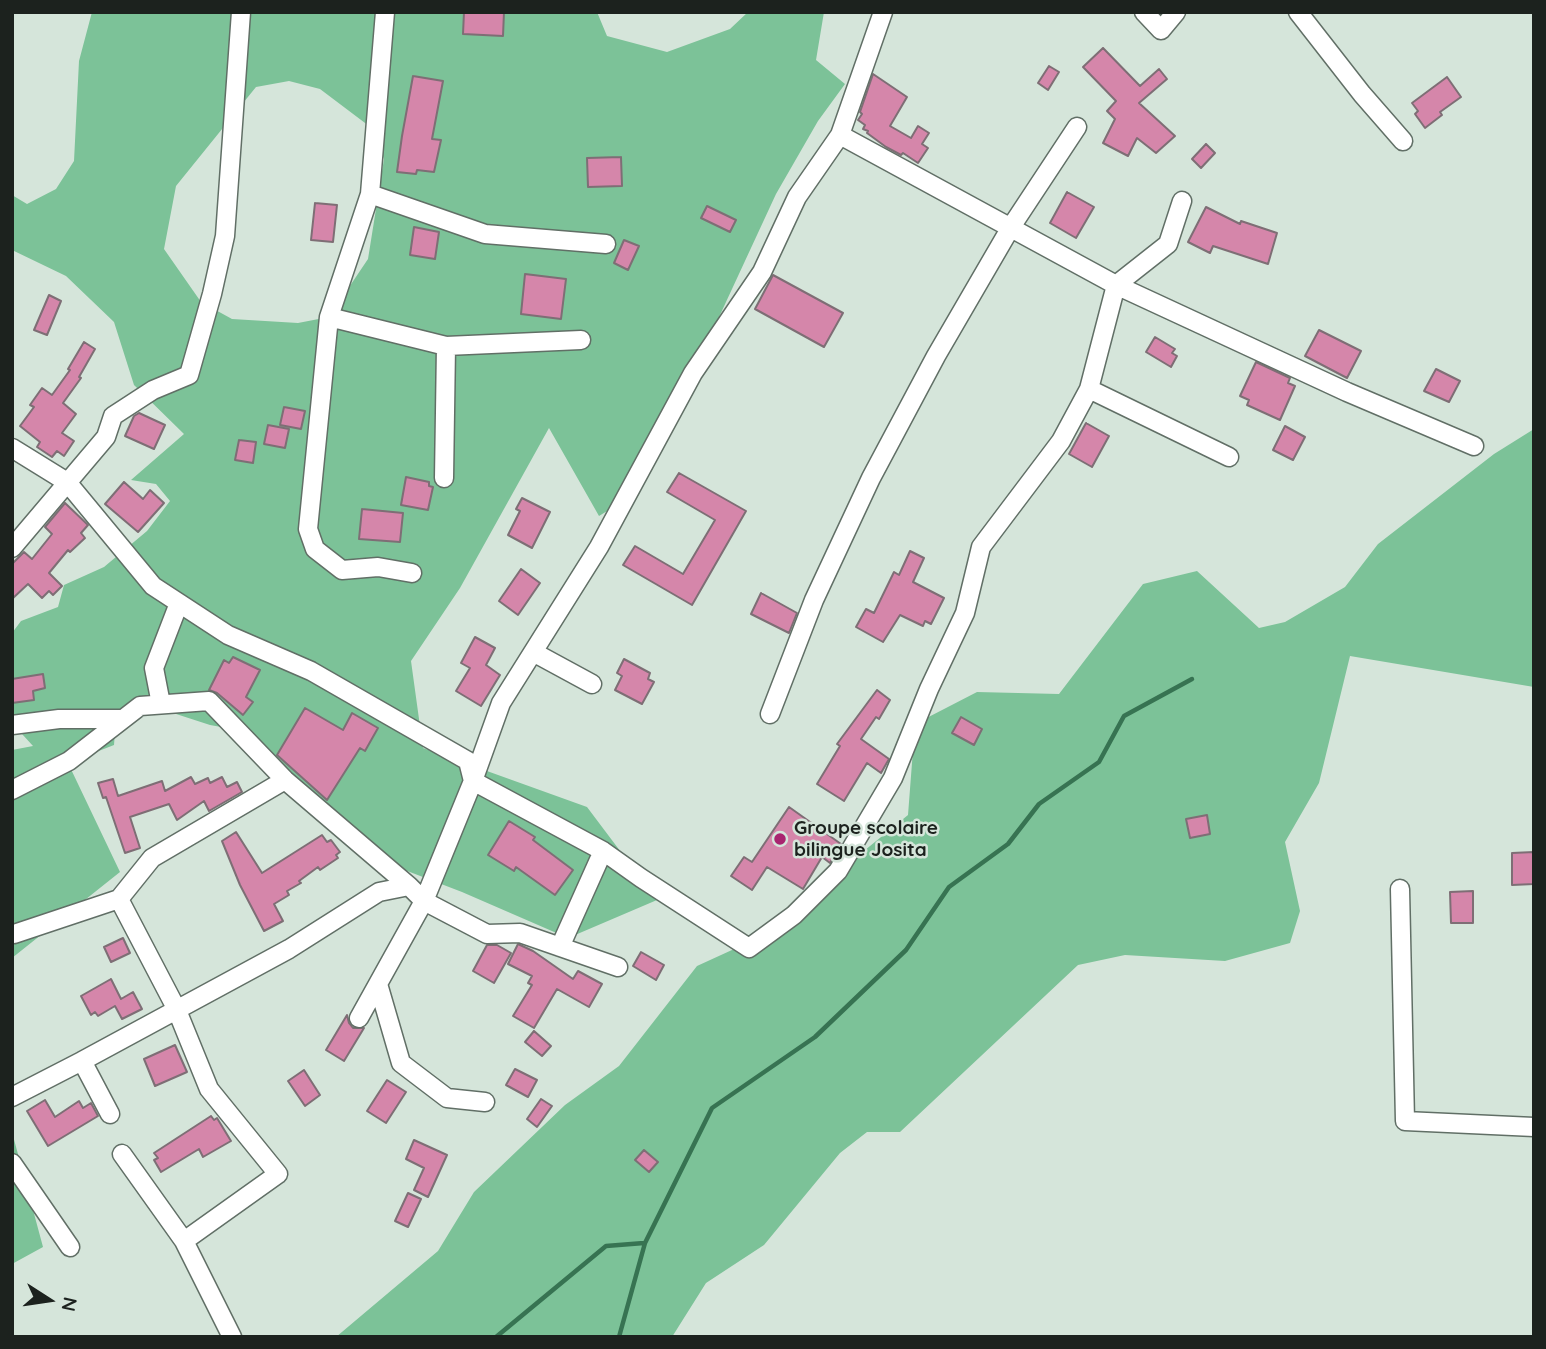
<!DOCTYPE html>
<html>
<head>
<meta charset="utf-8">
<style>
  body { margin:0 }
  #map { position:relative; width:1546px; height:1349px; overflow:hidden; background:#d5e5da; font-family:Quicksand,sans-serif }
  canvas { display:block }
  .frame { position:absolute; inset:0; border:14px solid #1c221e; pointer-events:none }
  .north { position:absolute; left:14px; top:1265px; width:70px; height:70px; -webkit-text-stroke:5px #d5e5da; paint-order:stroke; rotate:102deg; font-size:19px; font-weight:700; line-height:28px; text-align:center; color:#1c221e }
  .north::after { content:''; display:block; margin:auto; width:24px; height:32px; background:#1c221e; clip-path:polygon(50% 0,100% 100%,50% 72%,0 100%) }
</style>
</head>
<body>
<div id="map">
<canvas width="1546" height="1349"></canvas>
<div class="frame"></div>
<div class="north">N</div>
</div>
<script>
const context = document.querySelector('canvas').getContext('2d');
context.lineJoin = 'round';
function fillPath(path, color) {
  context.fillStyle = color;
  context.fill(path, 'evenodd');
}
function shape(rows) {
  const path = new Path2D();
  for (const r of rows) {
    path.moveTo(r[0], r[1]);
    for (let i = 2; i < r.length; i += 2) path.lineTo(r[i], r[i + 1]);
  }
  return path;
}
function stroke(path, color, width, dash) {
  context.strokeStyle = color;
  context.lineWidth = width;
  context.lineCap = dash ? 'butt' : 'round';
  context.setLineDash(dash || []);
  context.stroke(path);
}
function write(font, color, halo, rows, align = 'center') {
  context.font = font + ' Quicksand,sans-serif';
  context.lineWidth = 5;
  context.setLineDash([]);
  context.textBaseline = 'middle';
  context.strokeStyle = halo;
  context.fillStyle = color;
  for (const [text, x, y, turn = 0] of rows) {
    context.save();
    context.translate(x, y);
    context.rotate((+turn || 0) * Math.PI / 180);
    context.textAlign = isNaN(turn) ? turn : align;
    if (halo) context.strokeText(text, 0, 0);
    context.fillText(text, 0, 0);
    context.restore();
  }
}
const green = shape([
  [92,12,597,12,607,36,667,52,730,29,748,12,824,12,816,60,845,84,818,121,776,194,638,492,599,516,549,428,460,588,411,661,423,748,587,807,657,900,568,938,462,892,376,859,249,732,210,725,133,700,116,717,114,745,68,763,120,872,12,958,12,750,33,746,12,723,12,633,21,621,58,607,64,585,104,567,147,531,170,501,156,484,131,480,184,434,134,385,114,322,66,276,12,250,12,195,27,204,56,189,74,161,79,61],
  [289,81,320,89,373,129,384,159,368,259,329,317,298,323,232,319,201,302,164,249,176,186,256,87],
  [1534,429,1534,687,1350,656,1319,783,1285,842,1300,911,1290,943,1225,961,1125,955,1078,965,900,1132,867,1132,840,1153,764,1245,706,1283,672,1337,336,1337,438,1251,474,1192,565,1105,619,1066,697,966,756,939,908,815,915,724,977,692,1059,694,1143,584,1197,571,1259,628,1285,622,1345,587,1378,544,1494,454],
  [12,1132,43,1247,12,1264]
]);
const stream = shape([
  [496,1337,606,1246,644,1243],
  [619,1337,645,1243,712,1108,815,1037,906,950,949,887,1008,844,1039,804,1099,762,1124,716,1192,679]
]);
const building = shape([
  [464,12,504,12,503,36,463,34,464,12],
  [1103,48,1140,86,1159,69,1167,79,1139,103,1175,136,1156,153,1137,138,1128,156,1103,143,1115,119,1107,111,1116,101,1083,67,1103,48],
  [1049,66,1059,72,1048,90,1038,83,1049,66],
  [873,74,907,97,890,126,911,138,918,126,929,133,922,144,928,148,918,163,903,153,901,155,886,147,867,133,868,131,863,129,865,125,858,120,862,114,860,112,873,74],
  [413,76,443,81,432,139,441,140,434,172,417,170,416,174,397,172,402,136,413,76],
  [1447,77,1461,97,1440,112,1442,115,1425,128,1415,114,1418,111,1412,103,1447,77],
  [1206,144,1215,153,1201,168,1192,159,1206,144],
  [621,157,622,186,588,187,587,158,621,157],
  [1067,192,1094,207,1076,238,1050,223,1067,192],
  [315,203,337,205,333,242,311,240,315,203],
  [707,206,736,220,730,232,701,218,707,206],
  [1206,207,1240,224,1241,221,1277,233,1268,264,1213,246,1210,253,1188,242,1206,207],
  [414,227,439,232,435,259,410,255,414,227],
  [624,240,639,246,628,270,614,263,624,240],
  [525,274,566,279,561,319,521,314,525,274],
  [773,275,843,313,824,347,755,309,773,275],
  [49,295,61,301,47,335,34,330,49,295],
  [1319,330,1361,351,1347,378,1305,356,1319,330],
  [1155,337,1175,349,1172,353,1177,356,1171,367,1146,352,1155,337],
  [84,342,95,349,79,377,81,378,63,403,76,414,62,433,74,441,64,456,57,451,52,457,37,447,40,442,20,426,34,407,30,405,42,388,52,395,70,370,68,369,84,342],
  [1256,362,1290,378,1288,383,1295,386,1280,420,1247,405,1249,400,1240,396,1256,362],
  [1436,369,1460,381,1449,402,1424,391,1436,369],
  [284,407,305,411,301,429,280,425,284,407],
  [139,413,165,425,154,449,125,436,134,416,139,413],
  [1086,423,1109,436,1092,467,1069,454,1086,423],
  [268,425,289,429,285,448,264,444,268,425],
  [1285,426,1305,437,1293,460,1273,450,1285,426],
  [239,440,256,442,253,463,235,460,239,440],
  [679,473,746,511,692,605,623,565,635,546,683,574,715,520,667,492,679,473],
  [406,477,429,482,429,486,433,487,428,510,401,505,406,477],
  [124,482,143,499,150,490,164,503,138,532,105,504,124,482],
  [522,498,550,512,532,548,508,535,520,511,516,509,522,498],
  [65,503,88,525,81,533,85,538,70,552,68,550,49,573,62,586,53,595,49,591,42,598,28,584,12,599,12,564,24,552,32,559,52,534,45,527,65,503],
  [362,509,403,513,400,542,359,539,362,509],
  [910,551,924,558,913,582,944,598,931,624,925,621,923,626,900,615,883,642,856,627,866,609,874,613,894,572,899,575,910,551],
  [521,569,540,583,518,615,499,601,521,569],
  [761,593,797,613,789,633,751,614,761,593],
  [475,637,495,648,486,665,500,675,481,706,456,691,470,668,461,663,475,637],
  [233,657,260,670,246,697,253,702,243,715,217,693,209,690,224,660,229,663,233,657],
  [624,659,650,673,648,679,654,682,642,704,615,690,622,676,617,673,624,659],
  [43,674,45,688,33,691,34,700,12,703,12,679,43,674],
  [877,690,890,700,879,719,876,717,861,739,889,759,881,773,867,763,844,801,817,784,840,746,837,744,877,690],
  [305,708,343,730,352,713,378,728,365,751,360,748,327,800,277,755,305,708],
  [961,717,982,729,974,745,952,733,961,717],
  [191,777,195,784,208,778,210,783,222,777,227,787,237,782,242,792,209,811,204,801,177,820,169,804,130,817,140,848,125,853,106,797,103,798,98,783,113,779,118,796,162,781,165,791,191,777],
  [789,807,841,844,830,863,822,857,803,889,767,867,752,890,731,876,744,857,752,862,789,807],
  [1207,815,1210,834,1190,838,1186,819,1207,815],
  [509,821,535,837,533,840,573,870,555,895,516,867,514,871,488,855,509,821],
  [236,832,262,873,322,835,327,842,331,840,340,852,336,855,338,858,320,870,318,867,299,881,301,883,287,891,289,895,274,904,283,921,264,931,240,885,222,841,236,832],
  [1534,852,1534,884,1512,885,1512,853,1534,852],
  [1473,891,1473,923,1451,923,1450,892,1473,891],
  [123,938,130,953,111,962,104,947,123,938],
  [518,944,533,951,573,979,578,971,602,984,589,1007,557,989,534,1028,513,1016,532,985,528,983,532,976,508,964,518,944],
  [487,945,497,945,511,953,494,983,473,971,487,945],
  [641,952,664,965,656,980,633,966,641,952],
  [111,979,121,999,133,992,142,1009,122,1019,115,1006,98,1016,95,1012,91,1015,81,996,111,979],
  [347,1015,349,1023,353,1028,364,1028,344,1061,326,1050,347,1015],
  [534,1031,551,1046,542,1056,525,1042,534,1031],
  [175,1045,187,1072,155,1086,144,1059,175,1045],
  [515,1069,537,1080,528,1097,506,1085,515,1069],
  [304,1070,320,1095,305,1106,288,1081,304,1070],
  [387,1080,406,1092,386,1123,367,1111,387,1080],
  [541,1099,552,1106,537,1127,527,1119,541,1099],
  [45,1100,55,1117,79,1101,83,1108,91,1103,98,1116,48,1146,27,1111,45,1100],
  [211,1116,214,1120,217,1118,231,1141,203,1157,199,1149,161,1172,154,1160,158,1158,154,1153,211,1116],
  [414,1140,447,1155,428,1197,414,1190,424,1168,406,1159,414,1140],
  [644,1150,658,1162,649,1172,635,1160,644,1150],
  [408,1193,421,1199,408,1227,395,1221,408,1193]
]);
const street = shape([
  [385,12,370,194,329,317,308,529,315,549,342,570,378,567,412,573],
  [1144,12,1161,30,1176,12],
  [1298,12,1362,94,1403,141],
  [840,135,1116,285,1347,392,1474,446],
  [370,194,485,234,606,244],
  [329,317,446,346,444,478],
  [446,346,581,340],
  [1089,389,1229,457],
  [12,448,67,482,153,586,228,635,311,671,468,761,473,781,603,851,641,878,749,948,794,915,838,871,893,778,929,689,965,613,981,547,1061,441,1089,389,1116,285,1168,244,1182,201],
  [12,548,106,437,113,416,153,390,189,375,212,294,225,236,241,12],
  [533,652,592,684],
  [161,704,154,668,179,603],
  [770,714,814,600,871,478,936,356,1011,227,1077,127],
  [12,725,59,719,123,719],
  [12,790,69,761,140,706,209,701,285,780,409,886],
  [1400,889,1405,1121,1534,1127],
  [119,899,176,1008,209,1089,278,1174,184,1241],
  [14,934,119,899,152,858,285,780],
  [560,947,603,851],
  [378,984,401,1063,447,1098,485,1102],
  [359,1018,424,901,473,781,501,703,599,547,693,373,762,272,797,197,840,135,883,12],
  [12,1097,82,1061],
  [110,1114,82,1061,289,949,379,892,409,886,424,901,487,934,520,933,618,967],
  [122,1154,184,1241,232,1337],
  [12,1163,70,1247]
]);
const markers = [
  [780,839,7,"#a92570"]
];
const poiNames = [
  ["Groupe scolaire",794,828],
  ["bilingue Josita",794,850]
];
fillPath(green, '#7cc298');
stroke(stream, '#377352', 4.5);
fillPath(building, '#d586aa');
stroke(building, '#7e6e75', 2);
stroke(street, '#616f66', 21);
stroke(street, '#fff', 18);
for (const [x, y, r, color] of markers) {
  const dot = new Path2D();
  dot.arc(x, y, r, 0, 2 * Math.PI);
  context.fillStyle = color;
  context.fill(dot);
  stroke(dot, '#d5e5da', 2.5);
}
write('bold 19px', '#1c221e', '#d5e5da', poiNames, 'left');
</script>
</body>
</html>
